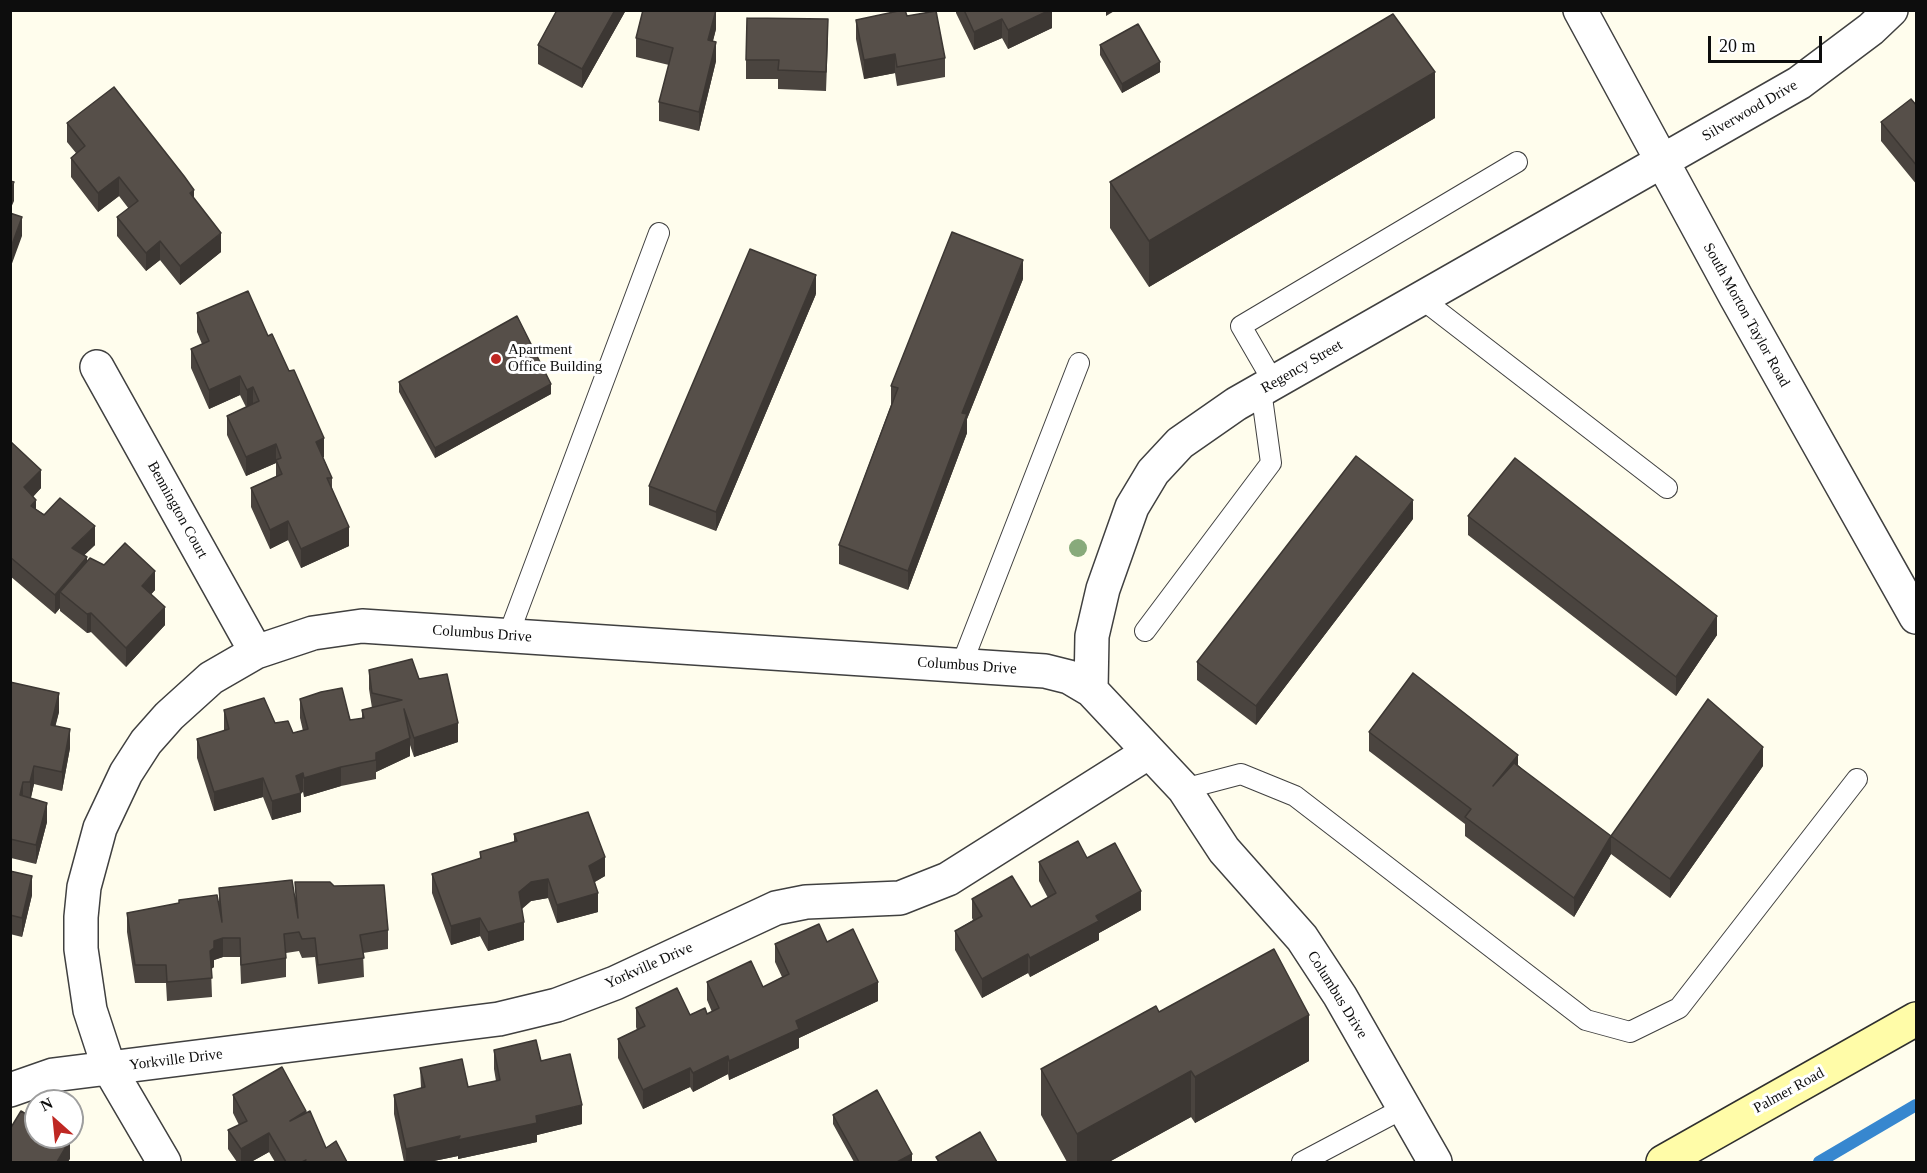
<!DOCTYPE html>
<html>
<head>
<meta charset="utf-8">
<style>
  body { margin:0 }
  #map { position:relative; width:1927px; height:1173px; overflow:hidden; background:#fffded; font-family:Georgia,serif }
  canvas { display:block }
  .frame { position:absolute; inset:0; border:12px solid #0d0d0d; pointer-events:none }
  .north { position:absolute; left:24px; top:1089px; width:60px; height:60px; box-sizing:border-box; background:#fff; border:2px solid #9e9e9e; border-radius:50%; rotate:333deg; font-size:16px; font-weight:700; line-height:24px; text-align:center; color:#0d0d0d }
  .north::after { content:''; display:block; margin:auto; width:21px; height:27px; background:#bf2823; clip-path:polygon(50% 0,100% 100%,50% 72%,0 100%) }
  .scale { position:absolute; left:1708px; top:36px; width:114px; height:27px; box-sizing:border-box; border:3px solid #0d0d0d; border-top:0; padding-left:8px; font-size:18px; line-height:21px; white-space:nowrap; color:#0d0d0d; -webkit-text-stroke:4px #fff; paint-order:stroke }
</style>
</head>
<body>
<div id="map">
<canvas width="1927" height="1173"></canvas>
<div class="frame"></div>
<div class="north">N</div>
<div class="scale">20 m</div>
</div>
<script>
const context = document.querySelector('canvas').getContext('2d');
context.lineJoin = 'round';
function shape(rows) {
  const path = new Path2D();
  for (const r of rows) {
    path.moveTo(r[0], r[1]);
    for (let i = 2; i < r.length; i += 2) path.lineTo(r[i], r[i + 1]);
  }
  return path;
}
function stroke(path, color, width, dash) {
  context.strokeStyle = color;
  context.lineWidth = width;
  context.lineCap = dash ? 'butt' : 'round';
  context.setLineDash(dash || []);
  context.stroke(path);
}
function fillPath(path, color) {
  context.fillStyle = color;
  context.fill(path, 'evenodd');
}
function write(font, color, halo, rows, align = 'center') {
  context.font = font + ' Georgia,serif';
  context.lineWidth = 6;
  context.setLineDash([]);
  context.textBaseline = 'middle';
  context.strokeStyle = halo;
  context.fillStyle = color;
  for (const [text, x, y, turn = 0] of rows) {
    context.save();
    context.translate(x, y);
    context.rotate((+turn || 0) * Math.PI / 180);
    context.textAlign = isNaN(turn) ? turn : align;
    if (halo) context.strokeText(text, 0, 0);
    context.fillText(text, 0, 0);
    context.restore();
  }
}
const stream = shape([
  [1819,1162,1916,1105]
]);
const lane = shape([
  [1422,299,1667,488],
  [1274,383,1241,326,1517,162],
  [1145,631,1271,463,1261,390],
  [508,636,659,233],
  [961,666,1079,363],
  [1184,789,1241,774,1295,796,1586,1020,1630,1032,1679,1008,1857,779],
  [1302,1162,1404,1108]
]);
const street = shape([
  [1580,10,1736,297,1916,617],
  [97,367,256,652],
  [1091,690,1092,636,1103,589,1132,507,1153,472,1180,443,1236,404,1799,83,1871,29,1891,10],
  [10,1090,53,1075,499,1019,557,1005,615,983,776,908,806,902,900,898,948,879,1149,752],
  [164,1162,109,1068,90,1010,81,949,81,917,84,887,100,828,126,773,146,742,169,716,211,678,256,652,313,633,362,626,1045,671,1069,677,1091,690,1184,789,1224,850,1302,938,1340,996,1435,1162]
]);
const secondary = shape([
  [1663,1162,1916,1019]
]);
const trees = [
  [1078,548]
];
const wall = shape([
  [557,10,626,10,582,88,538,64,538,45],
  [956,10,1052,10,1052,28,1008,49,1002,38,974,50,956,13],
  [907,16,945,58,945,77,897,86,895,73,864,79,856,39,856,20],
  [716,29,713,41,716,61,699,131,659,121,659,102,669,65,636,57,636,38],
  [828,38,826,91,778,89,778,79,746,79,746,60],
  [1100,45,1160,72,1122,93,1100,55],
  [1917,106,1917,185,1881,141,1881,122],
  [1435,118,1149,287,1110,228,1110,182],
  [67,123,194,198,221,252,180,285,160,260,146,271,117,236,117,217,129,209,119,196,98,212,71,177,71,158,76,153,67,142],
  [1023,279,967,419,967,433,908,590,839,564,839,545,891,405,891,386],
  [816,294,716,531,649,505,649,486],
  [197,313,268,336,324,457,323,457,332,478,332,488,349,546,301,568,288,540,270,549,251,507,251,488,276,477,276,463,246,476,227,435,227,416,246,407,240,395,209,409,191,368,191,349,202,344,197,332],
  [399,382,551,394,435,458,399,392],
  [10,441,41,488,33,497,36,509,95,545,84,555,87,562,155,590,151,594,165,625,126,667,91,632,87,633,60,611,60,608,55,614,10,576],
  [1468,516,1717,635,1676,696,1468,535],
  [1413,519,1256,725,1197,680,1197,662],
  [369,670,419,679,458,742,414,757,410,745,410,756,376,772,376,779,341,786,304,797,303,792,301,793,301,812,272,820,263,797,214,811,197,758,197,739,224,731,224,710,275,723,293,733,303,731,300,718,300,699,350,720,362,719,362,710,372,708,369,689],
  [10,682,59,712,55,726,70,748,62,791,34,784,31,798,47,822,36,864,11,858,11,871,32,895,22,937,10,934],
  [1369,732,1518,765,1611,854,1574,917,1465,836,1465,824,1369,751],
  [1763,766,1670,898,1611,854,1611,836],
  [514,834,605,876,595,882,598,912,557,923,548,898,531,901,522,909,524,940,488,951,480,936,451,945,432,893,432,874,480,859,480,852,514,842],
  [1087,858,1141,910,1099,933,1099,940,1030,977,1028,973,982,998,955,950,955,931,973,920,972,918,972,899,1031,907,1048,898,1039,881,1039,862],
  [295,882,388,930,388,949,363,953,364,977,318,984,315,957,302,958,299,951,286,953,286,977,241,984,240,957,223,957,214,960,214,967,211,969,212,997,167,1001,166,983,135,983,127,932,127,913,219,906,219,888,296,905],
  [827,942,878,1001,799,1038,799,1048,729,1080,728,1074,693,1092,690,1087,643,1109,618,1058,618,1039,637,1030,636,1027,636,1008,690,1015,707,1014,712,1012,707,1000,707,982,763,987,782,977,775,962,775,944],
  [1159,1012,1309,1061,1195,1123,1191,1117,1109,1162,1067,1162,1041,1115,1041,1069],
  [494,1050,541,1061,582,1124,537,1135,537,1142,458,1159,458,1156,429,1162,404,1162,394,1114,394,1095,421,1088,420,1068,468,1087,496,1081,494,1069],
  [233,1095,306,1113,326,1148,347,1162,275,1162,269,1152,251,1162,237,1162,228,1149,228,1130,239,1125,233,1113],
  [833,1115,912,1162,854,1162,833,1124]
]);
const shadedWall = shape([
  [615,10,626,10,582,88,582,69],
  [716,10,716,29,708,59,708,40],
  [1050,10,1052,10,1052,28,1008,49,1008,30],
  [1106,10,1116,10,1106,16],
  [1002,19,1002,38,974,50,974,32],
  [716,42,716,61,699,131,699,112],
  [895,54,895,73,864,79,864,60],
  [1160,62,1160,72,1122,93,1122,84],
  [1435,72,1435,118,1149,287,1149,241],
  [119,177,119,196,98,212,98,193],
  [14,182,14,201,10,210,10,191],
  [194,190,194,209,190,193],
  [22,217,22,236,10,269,10,250],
  [221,233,221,252,180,285,180,266],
  [160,241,160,260,146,271,146,253],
  [1023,260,1023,279,967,419,967,433,908,590,908,571,962,413],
  [816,275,816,294,716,531,716,512],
  [240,376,240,395,209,409,209,390],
  [551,384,551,394,435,458,435,448],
  [253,387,253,406,247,409,247,390],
  [324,438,324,457,316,461,316,442],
  [276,444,276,463,246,476,246,457],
  [41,470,41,488,24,506,24,487],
  [36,500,36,518,31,506],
  [1413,500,1413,519,1256,725,1256,706],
  [288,521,288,540,270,549,270,530],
  [95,526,95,545,72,567,72,548],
  [349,527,349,546,301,568,301,549],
  [87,557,87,576,60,592,60,608,55,614,55,595],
  [155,571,155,590,142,605,142,586],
  [165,607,165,625,126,667,126,648],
  [91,613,91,632,87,633,87,614],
  [1717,616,1717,635,1676,696,1676,677],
  [59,693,59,712,51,744,51,725],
  [458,723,458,742,414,757,414,738],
  [70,729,70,748,62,791,62,772],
  [410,738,410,756,376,772,376,779,376,753],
  [1763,747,1763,766,1670,898,1670,879],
  [1518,755,1518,774,1493,786],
  [34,766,34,784,30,801,30,782],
  [341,767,341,786,304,797,304,778],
  [303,773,303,792,297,794,301,793,301,812,272,820,272,801,296,776],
  [263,778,263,797,214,811,214,792],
  [23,782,23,801,20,795],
  [47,803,47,822,36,864,36,845],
  [1611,836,1611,854,1574,917,1574,898],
  [11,852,11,871,10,874,10,856],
  [605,857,605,876,589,885,589,866],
  [32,876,32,895,22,937,22,918],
  [548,879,548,898,531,901,519,911,519,892,531,882],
  [1141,891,1141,910,1099,933,1099,940,1030,977,1030,958,1096,916],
  [598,893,598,912,557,923,557,905],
  [480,918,480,936,451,945,451,926],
  [524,922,524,940,488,951,488,932],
  [223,938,223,957,214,960,214,967,210,970,210,951,214,941],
  [1028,954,1028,973,982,998,982,979],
  [878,982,878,1001,799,1038,799,1048,729,1080,729,1061,796,1021],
  [1309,1015,1309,1061,1195,1123,1195,1077],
  [728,1056,728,1074,693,1092,693,1073],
  [690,1068,690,1087,643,1109,643,1090],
  [1191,1071,1191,1117,1109,1162,1077,1162,1077,1134],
  [582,1105,582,1124,537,1135,537,1142,458,1159,458,1156,429,1162,406,1162,406,1149],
  [269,1133,269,1152,251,1162,241,1162,241,1149],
  [70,1140,70,1159,68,1162,57,1162],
  [912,1154,912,1162,897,1162]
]);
const building = shape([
  [557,10,615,10,582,69,538,45,557,10],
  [643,10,716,10,708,40,716,42,699,112,659,102,673,48,636,38,643,10],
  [903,10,905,10,907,16,936,11,945,58,897,67,895,54,864,60,856,20,903,10],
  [964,10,1050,10,1008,30,1002,19,974,32,964,10],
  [1393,14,1435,72,1149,241,1110,182,1393,14],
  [747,18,828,19,826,72,778,70,779,60,746,60,747,18],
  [1138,24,1160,62,1122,84,1100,45,1138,24],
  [114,87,184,176,194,190,190,193,221,233,180,266,160,241,146,253,117,217,138,201,119,177,98,193,71,158,85,146,67,123,114,87],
  [1911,99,1917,106,1917,166,1881,122,1911,99],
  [10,181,14,182,10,191,10,181],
  [10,213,22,217,10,250,10,213],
  [952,232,1023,260,962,413,967,414,908,571,839,545,898,388,891,386,952,232],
  [750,249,816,275,716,512,649,486,750,249],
  [248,291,268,336,272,334,289,371,294,370,324,438,316,442,332,478,327,478,349,527,301,549,288,521,270,530,251,488,282,474,276,460,281,458,276,444,246,457,227,416,259,401,253,387,247,390,240,376,209,390,191,349,209,341,197,313,248,291],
  [517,316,551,384,435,448,399,382,517,316],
  [10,441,41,470,24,487,36,500,31,506,44,515,60,498,95,526,72,548,87,557,55,595,10,557,10,441],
  [1356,456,1413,500,1256,706,1197,662,1356,456],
  [1515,458,1717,616,1676,677,1468,516,1515,458],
  [125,543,155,571,142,586,165,607,126,648,91,613,87,614,60,592,90,558,104,565,125,543],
  [412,659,419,679,447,674,458,723,414,738,404,709,410,738,376,753,376,760,341,767,304,778,303,773,296,776,301,793,272,801,263,778,214,792,197,739,229,729,224,710,264,698,275,723,288,721,293,733,308,729,300,699,321,692,342,688,350,720,364,718,362,710,402,700,372,693,369,670,412,659],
  [1413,673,1518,755,1493,786,1514,763,1611,836,1574,898,1465,817,1471,809,1369,732,1413,673],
  [10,682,59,693,51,725,70,729,62,772,34,766,30,782,23,782,20,795,47,803,36,845,10,839,10,682],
  [1708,699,1763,747,1670,879,1611,836,1708,699],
  [588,812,605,857,589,866,598,893,557,905,548,879,531,882,519,892,524,922,488,932,480,918,451,926,432,874,481,858,480,852,517,841,514,834,588,812],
  [1078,841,1087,858,1115,843,1141,891,1096,916,1099,921,1030,958,1028,954,982,979,955,931,982,916,972,899,1012,876,1031,907,1056,893,1039,862,1078,841],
  [10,871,32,876,22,918,10,915,10,871],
  [292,880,298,918,295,882,330,882,334,886,384,885,388,930,360,935,364,958,318,965,315,938,302,939,299,932,284,934,286,958,241,965,240,938,223,938,214,941,214,948,210,951,212,978,167,982,166,965,135,965,127,913,179,903,179,900,217,895,222,922,219,888,292,880],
  [819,924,827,942,853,929,878,982,796,1021,799,1029,729,1061,728,1056,693,1073,690,1068,643,1090,618,1039,645,1026,636,1008,677,988,690,1015,705,1008,707,1014,719,1008,707,982,751,961,763,987,789,974,775,944,819,924],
  [1274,949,1309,1015,1195,1077,1191,1071,1077,1134,1041,1069,1156,1006,1159,1012,1274,949],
  [536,1040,541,1061,570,1054,582,1105,536,1116,537,1123,458,1140,460,1136,406,1149,394,1095,425,1087,420,1068,462,1059,468,1087,500,1080,494,1050,536,1040],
  [282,1067,306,1111,290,1121,310,1111,326,1148,336,1141,347,1162,303,1162,306,1160,302,1162,286,1162,269,1133,241,1149,228,1130,247,1121,233,1095,282,1067],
  [877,1090,912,1154,897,1162,859,1162,833,1115,877,1090],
  [21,1111,36,1120,36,1137,65,1137,70,1140,57,1162,10,1162,10,1129,21,1111],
  [980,1132,997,1162,939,1162,936,1157,980,1132]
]);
const markers = [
  [496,359,6,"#bf2823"]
];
const streetNames = [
  ["Silverwood Drive",1750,111,-30],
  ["South Morton Taylor Road",1746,315,61],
  ["Regency Street",1302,367,-30],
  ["Bennington Court",177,510,61],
  ["Columbus Drive",482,634,4],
  ["Columbus Drive",967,666,4],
  ["Yorkville Drive",649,966,-24],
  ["Columbus Drive",1337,995,58],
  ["Yorkville Drive",176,1060,-7],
  ["Palmer Road",1789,1091,-29]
];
const poiNames = [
  ["Apartment",508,350],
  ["Office Building",508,367]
];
stroke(stream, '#3787cf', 12);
stroke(lane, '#404040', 22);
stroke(street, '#404040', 36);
stroke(secondary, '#2f2f2f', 36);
stroke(lane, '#fff', 20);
stroke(street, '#fff', 33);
stroke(secondary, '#fffca8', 33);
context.fillStyle = '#88aa7b';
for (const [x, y] of trees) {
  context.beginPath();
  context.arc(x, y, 9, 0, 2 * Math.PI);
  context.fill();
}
fillPath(wall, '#4a443f');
fillPath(shadedWall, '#3c3733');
fillPath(building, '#564f49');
stroke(building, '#3c3733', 1.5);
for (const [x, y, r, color] of markers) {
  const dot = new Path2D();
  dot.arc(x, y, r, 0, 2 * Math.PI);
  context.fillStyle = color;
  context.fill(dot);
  stroke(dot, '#fff', 2);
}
write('15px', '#0d0d0d', '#fff', streetNames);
write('15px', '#0d0d0d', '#fff', poiNames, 'left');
</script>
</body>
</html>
